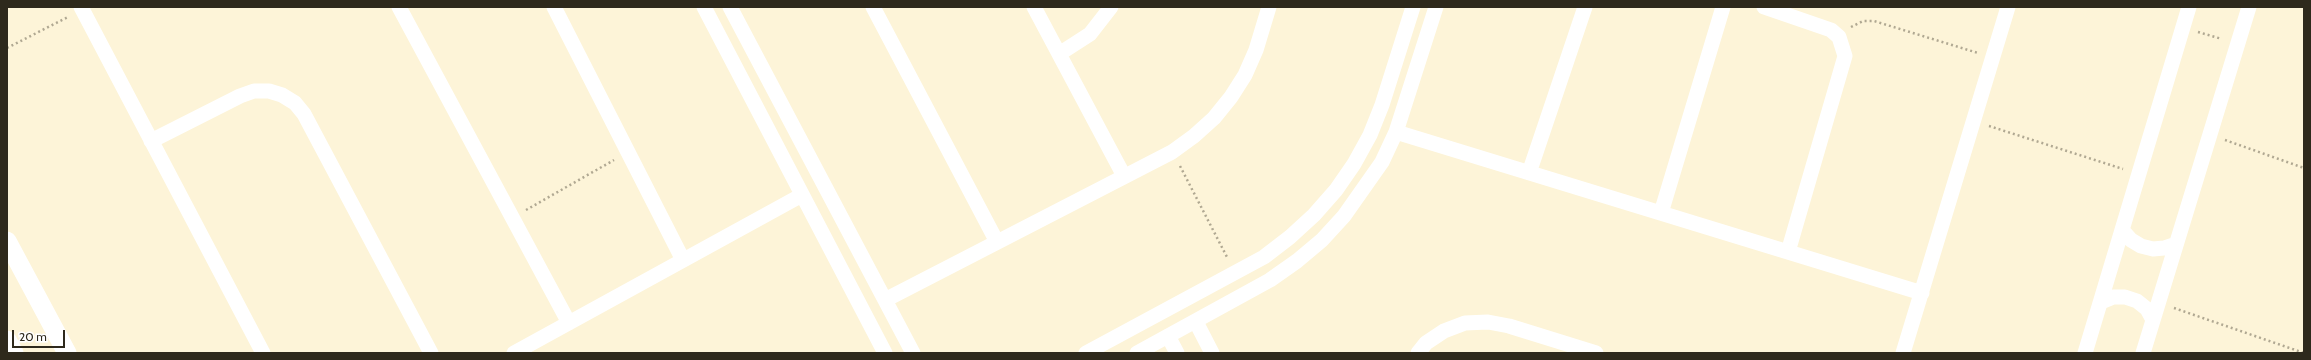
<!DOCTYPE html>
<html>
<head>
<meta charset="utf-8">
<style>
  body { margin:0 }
  #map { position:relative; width:2311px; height:360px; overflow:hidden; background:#fdf4d8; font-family:Cabin,sans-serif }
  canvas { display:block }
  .frame { position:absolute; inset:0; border:8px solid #2e291c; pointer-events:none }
  .scale { position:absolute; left:12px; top:330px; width:53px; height:18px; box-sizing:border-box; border:2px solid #2e291c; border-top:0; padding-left:5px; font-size:12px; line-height:14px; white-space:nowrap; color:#2e291c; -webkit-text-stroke:3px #fff; paint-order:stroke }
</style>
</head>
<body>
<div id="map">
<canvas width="2311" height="360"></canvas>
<div class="frame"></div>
<div class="scale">20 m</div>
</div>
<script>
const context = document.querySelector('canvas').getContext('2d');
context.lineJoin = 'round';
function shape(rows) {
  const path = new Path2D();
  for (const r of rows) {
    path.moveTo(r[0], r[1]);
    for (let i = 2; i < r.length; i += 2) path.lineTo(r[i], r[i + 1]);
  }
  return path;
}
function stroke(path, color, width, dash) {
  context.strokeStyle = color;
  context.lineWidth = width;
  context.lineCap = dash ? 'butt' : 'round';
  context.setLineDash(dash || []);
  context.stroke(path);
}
const path = shape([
  [1851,27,1863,21,1874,21,1978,53],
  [2198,32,2222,39],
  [7,48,68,17],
  [1989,126,2123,169],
  [2225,140,2304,168],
  [1180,166,1228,259],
  [526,210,614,160],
  [2174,308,2304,353]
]);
const minor = shape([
  [81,7,263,353],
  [399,7,569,323],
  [554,7,683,260],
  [704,7,885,353],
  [730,7,913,353],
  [873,7,997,242],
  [1034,7,1124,176],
  [1764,7,1831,30,1839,37,1845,56,1788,252],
  [1059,54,1090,34,1111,7],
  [1396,132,1922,293],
  [151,141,240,96,254,91,269,91,282,95,295,103,304,114,431,353],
  [1529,173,1585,7],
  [1661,213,1723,7],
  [2123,231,2131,240,2141,246,2153,249,2164,248,2176,244],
  [885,300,1172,152,1194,136,1214,118,1231,97,1245,75,1256,50,1269,7],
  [2101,302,2113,297,2125,297,2137,301,2147,309,2153,320],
  [1196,322,1212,353],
  [1168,336,1177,353],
  [514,353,802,195],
  [1086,353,1264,257,1290,237,1314,215,1336,190,1354,164,1370,135,1382,105,1413,7],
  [1137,353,1270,280,1297,261,1322,240,1344,216,1382,162,1396,132,1436,7],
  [1418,353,1426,343,1444,331,1465,323,1488,322,1509,326,1596,353],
  [1903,353,2008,7],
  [2085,353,2189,7],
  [2143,353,2249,7]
]);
const tertiary = shape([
  [7,241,67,353],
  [7,340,14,353]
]);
stroke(path, '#b0a892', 2.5, [2, 3]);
stroke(minor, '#fff', 15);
stroke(tertiary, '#fff', 19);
</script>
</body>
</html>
